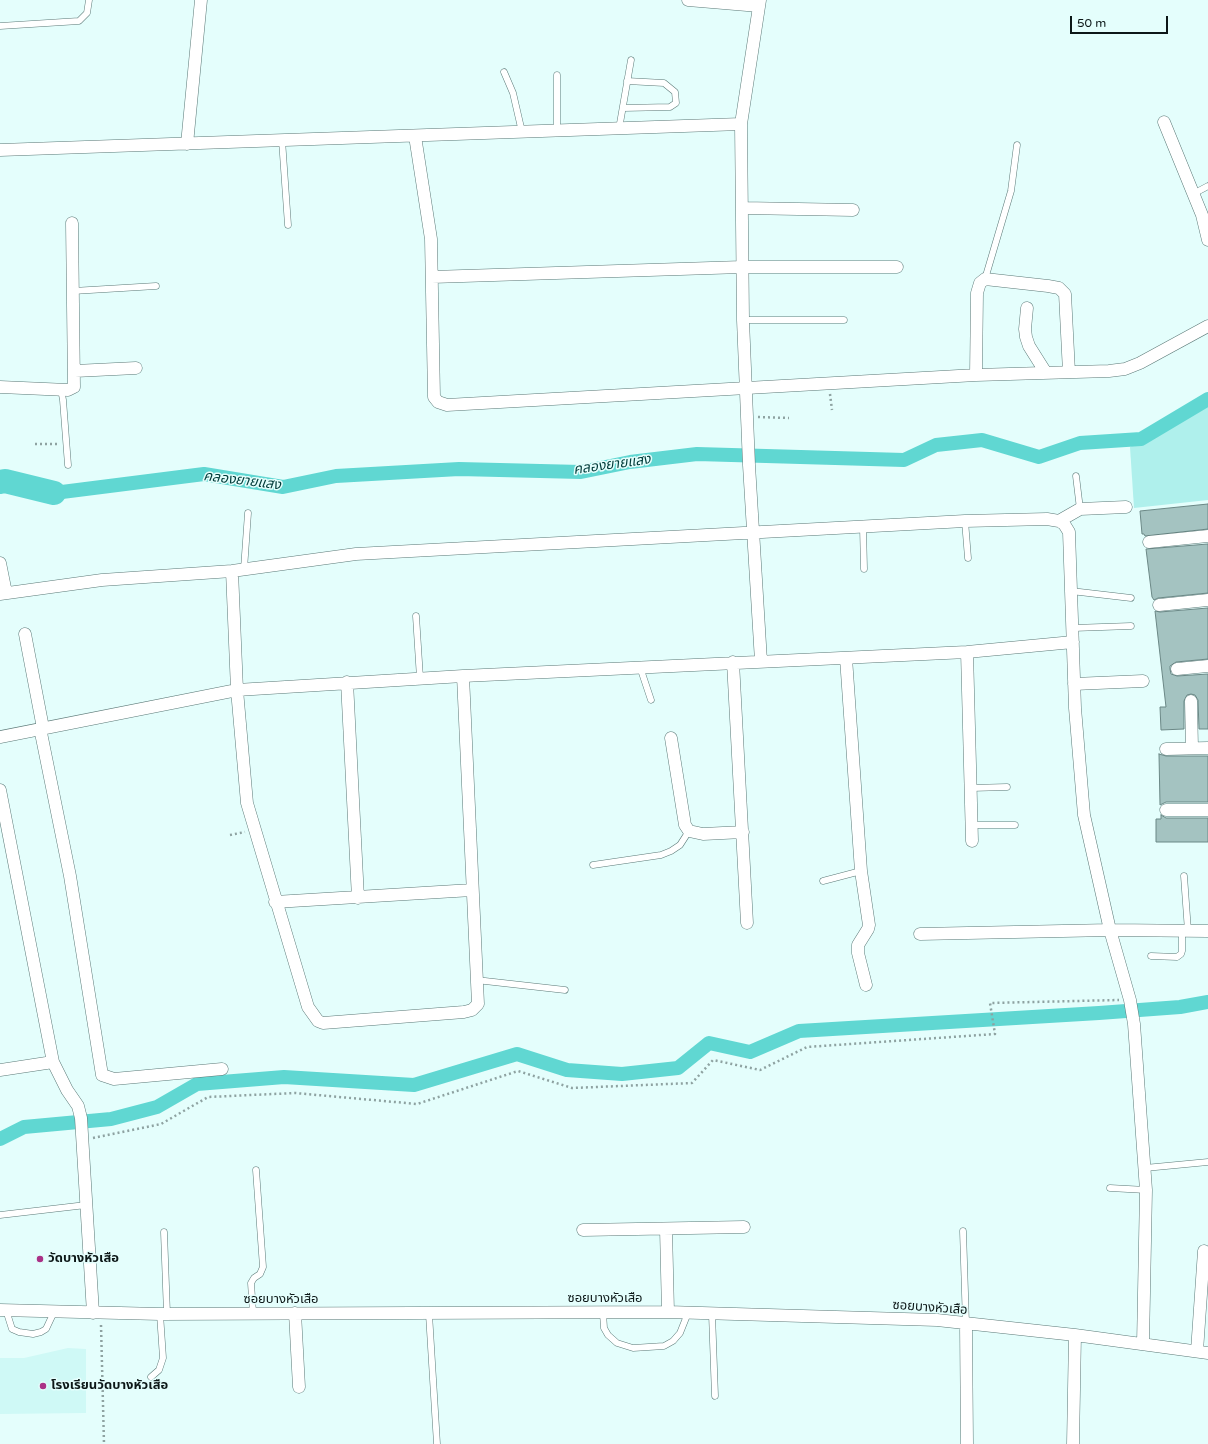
<!DOCTYPE html>
<html>
<head>
<meta charset="utf-8">
<style>
  body { margin:0 }
  #map { position:relative; width:1208px; height:1444px; overflow:hidden; background:#e4fefc; font-family:"Varela Round",sans-serif }
  canvas { display:block }
  .scale { position:absolute; left:1070px; top:16px; width:98px; height:18px; box-sizing:border-box; border:2px solid #0c1717; border-top:0; padding-left:5px; font-size:12px; line-height:14px; white-space:nowrap; color:#0c1717; -webkit-text-stroke:3px #e4fefc; paint-order:stroke }
</style>
</head>
<body>
<div id="map">
<canvas width="1208" height="1444"></canvas>
<div class="scale">50 m</div>
</div>
<script>
const context = document.querySelector('canvas').getContext('2d');
context.lineJoin = 'round';
function fillPath(path, color) {
  context.fillStyle = color;
  context.fill(path, 'evenodd');
}
function shape(rows) {
  const path = new Path2D();
  for (const r of rows) {
    path.moveTo(r[0], r[1]);
    for (let i = 2; i < r.length; i += 2) path.lineTo(r[i], r[i + 1]);
  }
  return path;
}
function stroke(path, color, width, dash) {
  context.strokeStyle = color;
  context.lineWidth = width;
  context.lineCap = dash ? 'butt' : 'round';
  context.setLineDash(dash || []);
  context.stroke(path);
}
function write(font, color, halo, rows, align = 'center') {
  context.font = font + ' "Varela Round","Noto Sans Thai",sans-serif';
  context.lineWidth = 3;
  context.setLineDash([]);
  context.textBaseline = 'middle';
  context.strokeStyle = halo;
  context.fillStyle = color;
  for (const [text, x, y, turn = 0] of rows) {
    context.save();
    context.translate(x, y);
    context.rotate((+turn || 0) * Math.PI / 180);
    context.textAlign = isNaN(turn) ? turn : align;
    if (halo) context.strokeText(text, 0, 0);
    context.fillText(text, 0, 0);
    context.restore();
  }
}
const built = shape([
  [68,1348,86,1349,86,1413,0,1414,0,1358,24,1358]
]);
const green = shape([
  [1208,405,1208,500,1134,508,1130,447]
]);
const canal = shape([
  [54,493,204,474,283,487,336,476,459,469,581,472,630,462,697,454,904,460,936,445,982,440,1039,457,1080,443,1141,439,1208,399],
  [0,1139,24,1127,111,1119,157,1107,197,1084,284,1077,414,1085,517,1054,567,1070,622,1074,678,1068,709,1043,750,1052,799,1031,1099,1013,1180,1007,1208,1002]
]);
const river = shape([
  [0,482,5,481,54,493]
]);
const building = shape([
  [1208,504,1208,529,1145,536,1144,534,1142,534,1140,511,1208,504],
  [1208,544,1208,593,1158,598,1154,600,1152,597,1146,549,1208,544],
  [1208,608,1208,659,1176,662,1170,666,1170,669,1171,674,1177,676,1208,674,1208,729,1199,729,1198,700,1195,695,1191,694,1187,695,1184,701,1184,729,1161,730,1160,707,1166,707,1155,611,1160,612,1208,608],
  [1159,754,1166,756,1208,756,1208,802,1166,802,1160,805,1159,754],
  [1161,815,1166,818,1208,818,1208,842,1156,842,1156,819,1161,819,1161,815]
]);
const path = shape([
  [830,394,832,410],
  [758,417,789,418],
  [35,444,59,444],
  [230,835,245,832],
  [93,1138,161,1124,208,1097,295,1093,417,1104,518,1071,572,1088,692,1083,713,1060,760,1070,807,1047,995,1034,990,1003,1119,1000],
  [101,1325,104,1444]
]);
const service = shape([
  [0,26,79,21,87,13,89,0],
  [504,72,513,93,522,132],
  [623,108,670,107,676,103,675,92,664,83,627,81],
  [619,129,631,60],
  [557,131,557,75],
  [282,140,288,225],
  [1193,194,1208,186],
  [985,279,1011,191,1017,145],
  [73,291,156,286],
  [743,320,844,320],
  [61,389,63,400,68,465],
  [1076,476,1080,509],
  [965,521,968,558],
  [863,527,864,569],
  [244,569,248,513],
  [1071,591,1131,598],
  [416,616,420,678],
  [1073,628,1131,626],
  [640,667,651,700],
  [971,788,1007,787],
  [972,825,1015,825],
  [593,865,661,855,671,851,680,845,689,831],
  [1184,876,1188,931],
  [823,881,861,871],
  [1151,956,1177,957,1181,954,1182,951,1182,931],
  [476,980,565,990],
  [1145,1168,1208,1162],
  [1110,1188,1146,1190],
  [0,1215,86,1205],
  [963,1231,966,1324],
  [164,1232,167,1314],
  [6,1310,12,1329,19,1332,33,1334,41,1332,46,1329,54,1312],
  [253,1313,251,1283,254,1278,260,1274,263,1267,256,1170],
  [603,1313,604,1328,608,1335,617,1343,633,1348,664,1346,673,1341,680,1333,688,1313],
  [429,1314,437,1444],
  [712,1314,715,1396],
  [151,1377,159,1370,163,1358,160,1314]
]);
const minor = shape([
  [688,0,759,6],
  [760,0,741,124,743,320,749,465,761,661],
  [1164,122,1202,215,1208,240],
  [415,136,431,239,434,397,438,402,447,405,976,375,1109,371,1125,369,1140,363,1208,326],
  [187,144,201,0],
  [0,150,741,124],
  [743,208,853,210],
  [432,277,742,267,897,267],
  [1027,308,1025,329,1026,337,1029,346,1046,373],
  [75,371,136,368],
  [976,375,977,293,980,283,985,279,1048,286,1059,288,1065,294,1069,372],
  [0,387,68,390,74,387,72,223],
  [1059,521,1080,509,1126,507],
  [1149,542,1208,536],
  [0,563,6,593],
  [232,571,237,690,247,803,308,1007,318,1021,323,1023,464,1012,472,1010,478,1004,463,676],
  [0,594,102,580,232,571,356,554,965,521,1047,519,1059,521,1064,524,1069,532,1075,708,1084,815,1110,930,1130,1000,1134,1024,1146,1190,1143,1344],
  [1159,605,1208,600],
  [25,634,43,728],
  [967,652,972,841],
  [846,658,861,871,869,925,868,929,858,945,858,953,866,985],
  [733,662,747,923],
  [1177,669,1208,666],
  [347,682,358,898],
  [1074,684,1143,681],
  [1191,701,1192,748],
  [40,728,70,876,102,1075,114,1079,222,1069],
  [0,737,237,690,463,676,967,652,1073,642],
  [671,738,685,825,689,831,703,834,743,832],
  [1166,749,1208,748],
  [0,790,53,1062,67,1090,78,1106,81,1118,93,1313],
  [1166,810,1208,810],
  [275,902,472,890],
  [920,934,1110,930,1208,931],
  [0,1070,53,1062],
  [666,1229,668,1312],
  [583,1230,744,1227],
  [0,1310,160,1314,668,1312,937,1320,1075,1335,1208,1353],
  [295,1313,299,1387],
  [966,1324,967,1444],
  [1197,1351,1204,1251],
  [1073,1444,1075,1335]
]);
const markers = [
  [40,1259,4,"#aa3187"],
  [43,1386,4,"#aa3187"]
];
const poiNames = [
  ["วัดบางหัวเสือ",48,1259],
  ["โรงเรียนวัดบางหัวเสือ",51,1386]
];
const streetNames = [
  ["ซอยบางหัวเสือ",605,1299],
  ["ซอยบางหัวเสือ",281,1300],
  ["ซอยบางหัวเสือ",930,1308,4]
];
const waterNames = [
  ["คลองยายแสง",612,465,-8],
  ["คลองยายแสง",242,481,7]
];
fillPath(built, '#cff9f6');
fillPath(green, '#aff0ec');
stroke(canal, '#60d7d2', 14);
stroke(river, '#60d7d2', 24);
fillPath(building, '#a4c3c1');
stroke(building, '#6b8886', 1);
stroke(service, '#5b7977', 7);
stroke(minor, '#5b7977', 13);
stroke(path, '#8ea2a1', 2.5, [2, 3]);
stroke(service, '#fff', 6);
stroke(minor, '#fff', 12);
for (const [x, y, r, color] of markers) {
  const dot = new Path2D();
  dot.arc(x, y, r, 0, 2 * Math.PI);
  context.fillStyle = color;
  context.fill(dot);
  stroke(dot, '#e4fefc', 1.5);
}
write('bold 13px', '#0c1717', '#e4fefc', poiNames, 'left');
write('13px', '#0c1717', '#e4fefc', streetNames);
write('italic 14px', '#003b39', '#e4fefc', waterNames);
</script>
</body>
</html>
